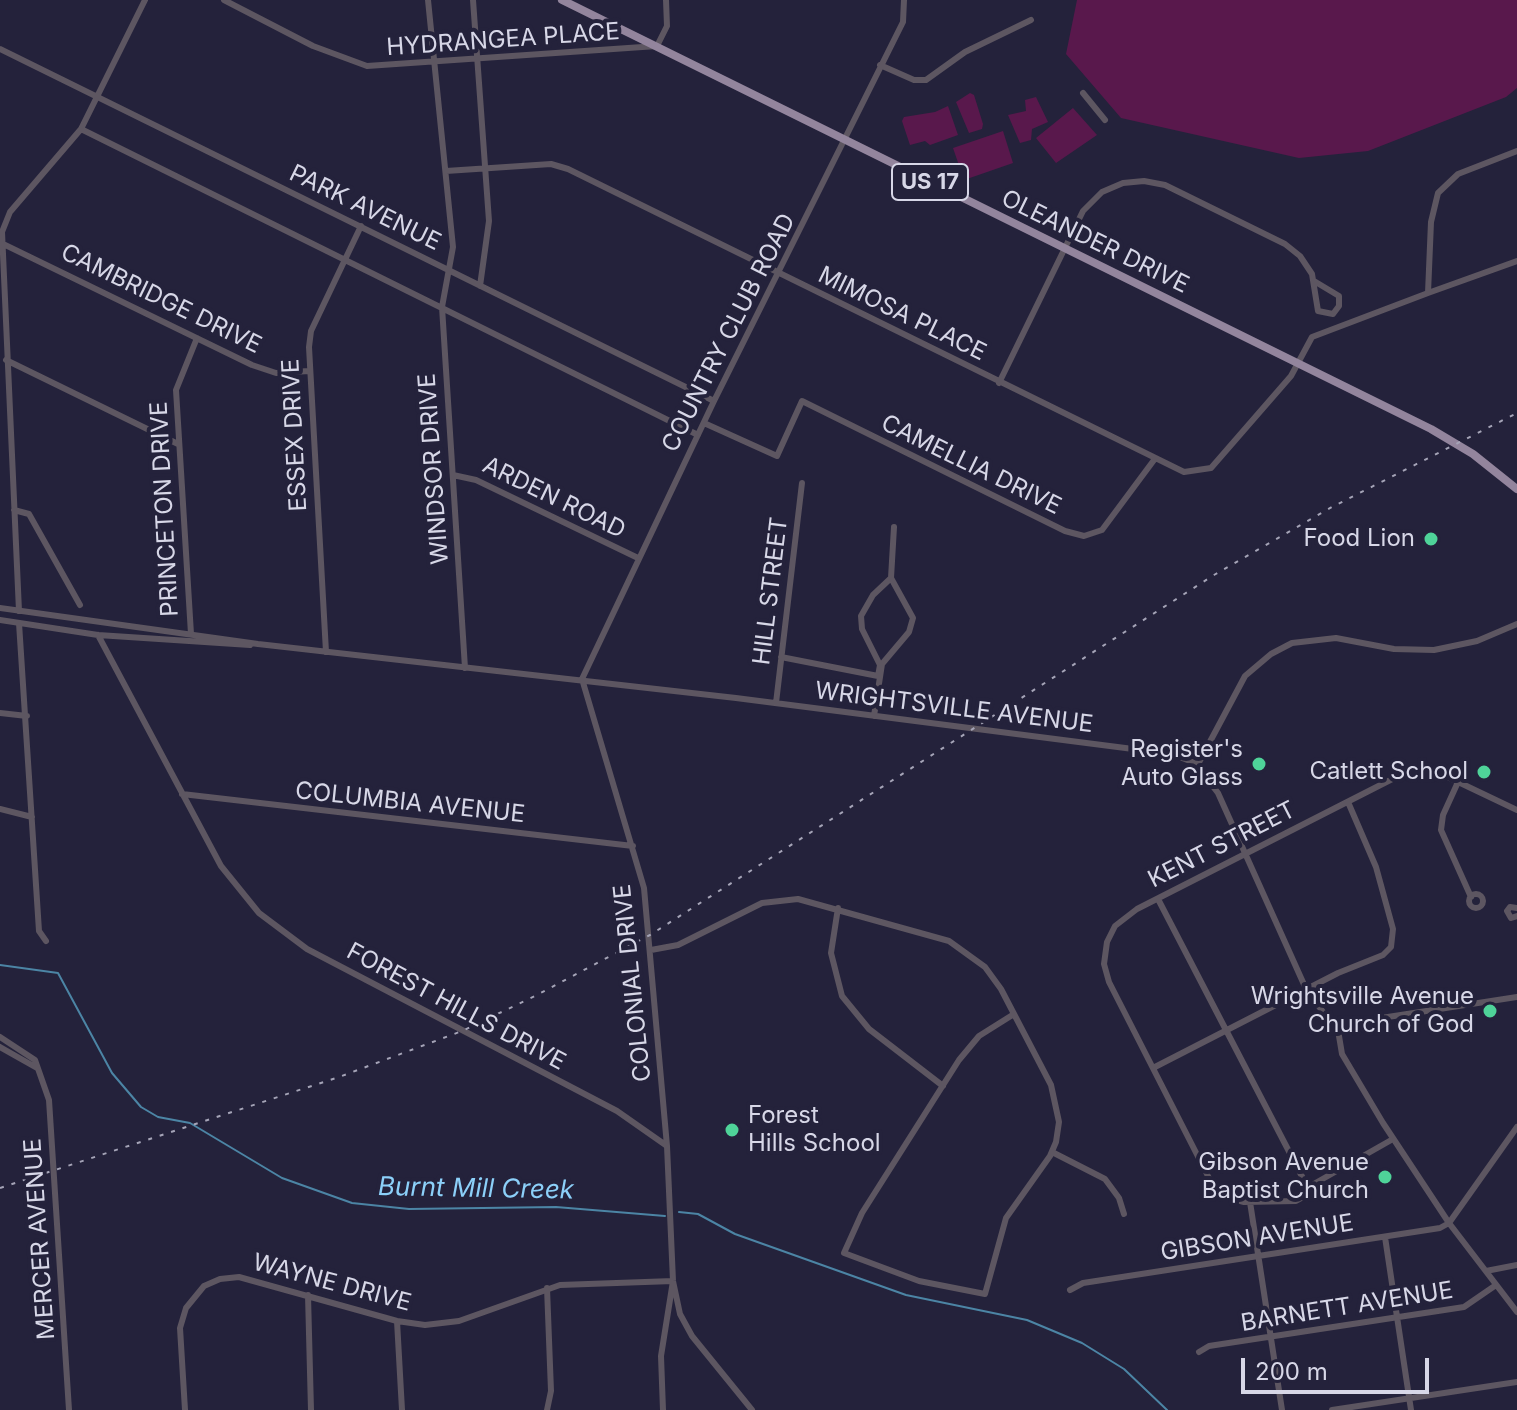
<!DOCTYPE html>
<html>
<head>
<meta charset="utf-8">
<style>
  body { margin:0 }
  #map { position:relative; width:1517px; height:1410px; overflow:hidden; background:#24223b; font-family:Inter,sans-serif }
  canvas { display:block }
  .scale { position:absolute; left:1241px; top:1358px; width:188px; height:36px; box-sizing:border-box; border:4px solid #d7d7e7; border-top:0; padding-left:10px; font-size:24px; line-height:28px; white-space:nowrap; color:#d7d7e7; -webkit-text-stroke:6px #24223b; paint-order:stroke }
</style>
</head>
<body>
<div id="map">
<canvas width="1517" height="1410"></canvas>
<div class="scale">200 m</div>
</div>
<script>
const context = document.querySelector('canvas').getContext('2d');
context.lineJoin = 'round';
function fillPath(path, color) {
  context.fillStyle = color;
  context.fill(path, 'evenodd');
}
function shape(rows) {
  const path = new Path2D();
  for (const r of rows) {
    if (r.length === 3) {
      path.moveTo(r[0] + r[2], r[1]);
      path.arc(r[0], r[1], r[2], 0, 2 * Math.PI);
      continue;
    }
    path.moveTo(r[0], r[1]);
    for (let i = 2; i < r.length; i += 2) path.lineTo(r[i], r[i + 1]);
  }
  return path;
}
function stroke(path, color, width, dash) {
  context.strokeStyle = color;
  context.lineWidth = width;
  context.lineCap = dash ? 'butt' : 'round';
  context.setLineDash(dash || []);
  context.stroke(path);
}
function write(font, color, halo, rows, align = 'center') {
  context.font = font + ' Inter,sans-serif';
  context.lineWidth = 8;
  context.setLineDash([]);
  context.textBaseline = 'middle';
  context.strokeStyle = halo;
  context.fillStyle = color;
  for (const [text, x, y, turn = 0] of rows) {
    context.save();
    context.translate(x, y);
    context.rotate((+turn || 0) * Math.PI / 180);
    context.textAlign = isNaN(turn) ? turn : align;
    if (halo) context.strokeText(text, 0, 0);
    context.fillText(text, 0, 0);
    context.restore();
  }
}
const green = shape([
  [1077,0,1517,0,1517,88,1506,97,1368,151,1299,158,1121,118,1066,54],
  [970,93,974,95,983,124,982,129,969,133,956,102],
  [1036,97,1048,122,1032,129,1031,140,1020,143,1008,115,1026,111,1025,100],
  [948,106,958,135,930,145,925,141,910,145,902,121,904,117,935,112],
  [1073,108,1097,135,1056,163,1036,138],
  [1003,131,1013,163,964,180,953,148]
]);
const stream = shape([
  [0,965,58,973,112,1073,141,1107,158,1117,190,1123,282,1178,352,1203,409,1209,556,1207,665,1216],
  [679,1212,698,1214,735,1234,906,1295,1027,1320,1082,1343,1124,1369,1167,1410]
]);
const minor = shape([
  [224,0,313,46,367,66,657,46,667,26,666,0],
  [428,0,453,247,442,307,465,668],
  [473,0,489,221,480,286],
  [0,49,714,401],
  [880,65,914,80,926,80,965,52,1031,20],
  [1083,93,1105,120],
  [81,129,698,435],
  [1517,151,1458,174,1438,193,1431,222,1428,293,1517,261],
  [446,171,551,164,568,169,1184,472,1211,468,1291,376,1312,337,1428,293],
  [1,243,252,365,276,373,309,371],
  [6,360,178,444],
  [999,383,1083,211,1102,192,1123,183,1144,181,1165,185,1285,244,1300,256,1312,274,1318,311,1333,314,1339,306,1339,296,1314,281],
  [704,423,777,456,802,401,1065,531,1084,536,1102,530,1154,460],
  [453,475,476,480,638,558],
  [14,510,29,514,80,605],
  [0,608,258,644,736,698,1172,754,1195,763,1218,793,1306,989,1329,1020,1349,1023,1517,997],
  [19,611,2,232,10,212,81,129,145,0],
  [0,620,98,635,250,645],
  [19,623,39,931,46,941],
  [191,634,176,390,197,338],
  [98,635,221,866,259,913,307,949,617,1111,667,1146,673,1281,680,1314,692,1336,752,1410],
  [326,652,309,347,311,331,361,226],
  [781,657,878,676,880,665,862,629,861,616,873,595,891,578],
  [776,703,802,483],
  [0,713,27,716],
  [874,716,882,664,909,632,913,618,891,578,894,527],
  [1197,766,1245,676,1271,654,1292,643,1336,638,1394,649,1434,650,1477,641,1517,624],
  [1458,782,1443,815,1441,830,1471,897],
  [182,794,633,846],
  [0,809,32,817],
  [1476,901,7],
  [1158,899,1309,1190],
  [838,908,831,953,842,996,869,1029,943,1086],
  [1517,908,1510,907,1507,911,1511,918,1517,916],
  [651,950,678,945,762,903,798,899,949,941,985,967,1001,989,1051,1085,1059,1122,1056,1142,1050,1156,1006,1218,985,1294,919,1281,844,1253,862,1213,959,1060,979,1036,1014,1014],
  [1337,1024,1342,1054,1383,1123,1449,1223,1517,1312],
  [0,1037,35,1060,49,1100,69,1410],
  [0,1047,37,1068],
  [1153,1068,1338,973,1383,955,1391,947,1393,929,1376,867,1348,802],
  [1393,1139,1312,1185,1305,1196,1296,1201,1244,1202,1223,1196,1211,1182,1109,982,1104,964,1107,942,1115,926,1137,909,1408,771,1433,770,1517,810],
  [667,1146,644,888,582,679,714,401,903,22,904,0],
  [1052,1152,1105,1179,1119,1198,1124,1214],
  [1250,1202,1282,1410],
  [1385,1237,1411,1410],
  [1486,1271,1517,1265],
  [1070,1290,1083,1283,1440,1228,1449,1223,1517,1127],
  [308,1295,311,1410],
  [397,1321,402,1410],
  [1199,1352,1209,1346,1464,1307,1496,1285],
  [185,1410,180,1328,186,1308,204,1286,220,1279,239,1277,397,1321,425,1325,459,1321,560,1285,673,1281,661,1356,663,1410],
  [547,1410,551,1391,547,1288],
  [1332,1410,1517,1382]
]);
const major = shape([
  [562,0,1431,429,1473,454,1517,489]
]);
const rail = shape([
  [0,1188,339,1077,462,1031,535,996,650,935,1214,575,1332,507,1517,413]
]);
const markers = [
  [1431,539,8,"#4fd399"],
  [1259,764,8,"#4fd399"],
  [1484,772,8,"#4fd399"],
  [1490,1011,8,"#4fd399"],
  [732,1130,8,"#4fd399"],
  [1385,1177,8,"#4fd399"]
];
const shields = [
  [930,182,76]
];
const shieldNames = [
  ["US 17",930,182]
];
const streetNames = [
  ["HYDRANGEA PLACE",503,40,-4],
  ["PARK AVENUE",365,208,26],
  ["OLEANDER DRIVE",1095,242,26],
  ["CAMBRIDGE DRIVE",161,299,26],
  ["MIMOSA PLACE",902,314,26],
  ["COUNTRY CLUB ROAD",729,333,-63],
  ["ESSEX DRIVE",295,435,-93],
  ["CAMELLIA DRIVE",971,465,26],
  ["WINDSOR DRIVE",434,469,-94],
  ["ARDEN ROAD",554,498,26],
  ["PRINCETON DRIVE",165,509,-93],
  ["HILL STREET",771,591,-83],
  ["WRIGHTSVILLE AVENUE",954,708,7],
  ["COLUMBIA AVENUE",410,803,6],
  ["KENT STREET",1222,845,-27],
  ["COLONIAL DRIVE",633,983,-96],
  ["FOREST HILLS DRIVE",456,1007,28],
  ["GIBSON AVENUE",1257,1238,-9],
  ["MERCER AVENUE",40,1239,-94],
  ["WAYNE DRIVE",332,1283,15],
  ["BARNETT AVENUE",1347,1307,-9]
];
const poiNames = [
  ["Food Lion",1415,539],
  ["Register's",1243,750],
  ["Auto Glass",1243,778],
  ["Catlett School",1468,772],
  ["Wrightsville Avenue",1474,997],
  ["Church of God",1474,1025],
  ["Forest",748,1116,"left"],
  ["Hills School",748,1144,"left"],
  ["Gibson Avenue",1369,1163],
  ["Baptist Church",1369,1191]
];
const waterNames = [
  ["Burnt Mill Creek",476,1189,1]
];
fillPath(green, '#59184c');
stroke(stream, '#4c85a5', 2);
stroke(minor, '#5d5661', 6);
stroke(major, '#93859d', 8);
stroke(rail, '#a5a4b7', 2, [4, 8]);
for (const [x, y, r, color] of markers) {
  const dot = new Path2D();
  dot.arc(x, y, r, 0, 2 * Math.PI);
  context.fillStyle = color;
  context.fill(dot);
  stroke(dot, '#24223b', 3);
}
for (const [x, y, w] of shields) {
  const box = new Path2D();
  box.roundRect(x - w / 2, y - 18, w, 36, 6);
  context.fillStyle = '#24223b';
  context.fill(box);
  stroke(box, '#d7d7e7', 2);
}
write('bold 22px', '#d7d7e7', null, shieldNames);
write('24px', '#d7d7e7', '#24223b', streetNames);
write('24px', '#d7d7e7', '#24223b', poiNames, 'right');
write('italic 26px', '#8cd0f9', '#24223b', waterNames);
</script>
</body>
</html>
